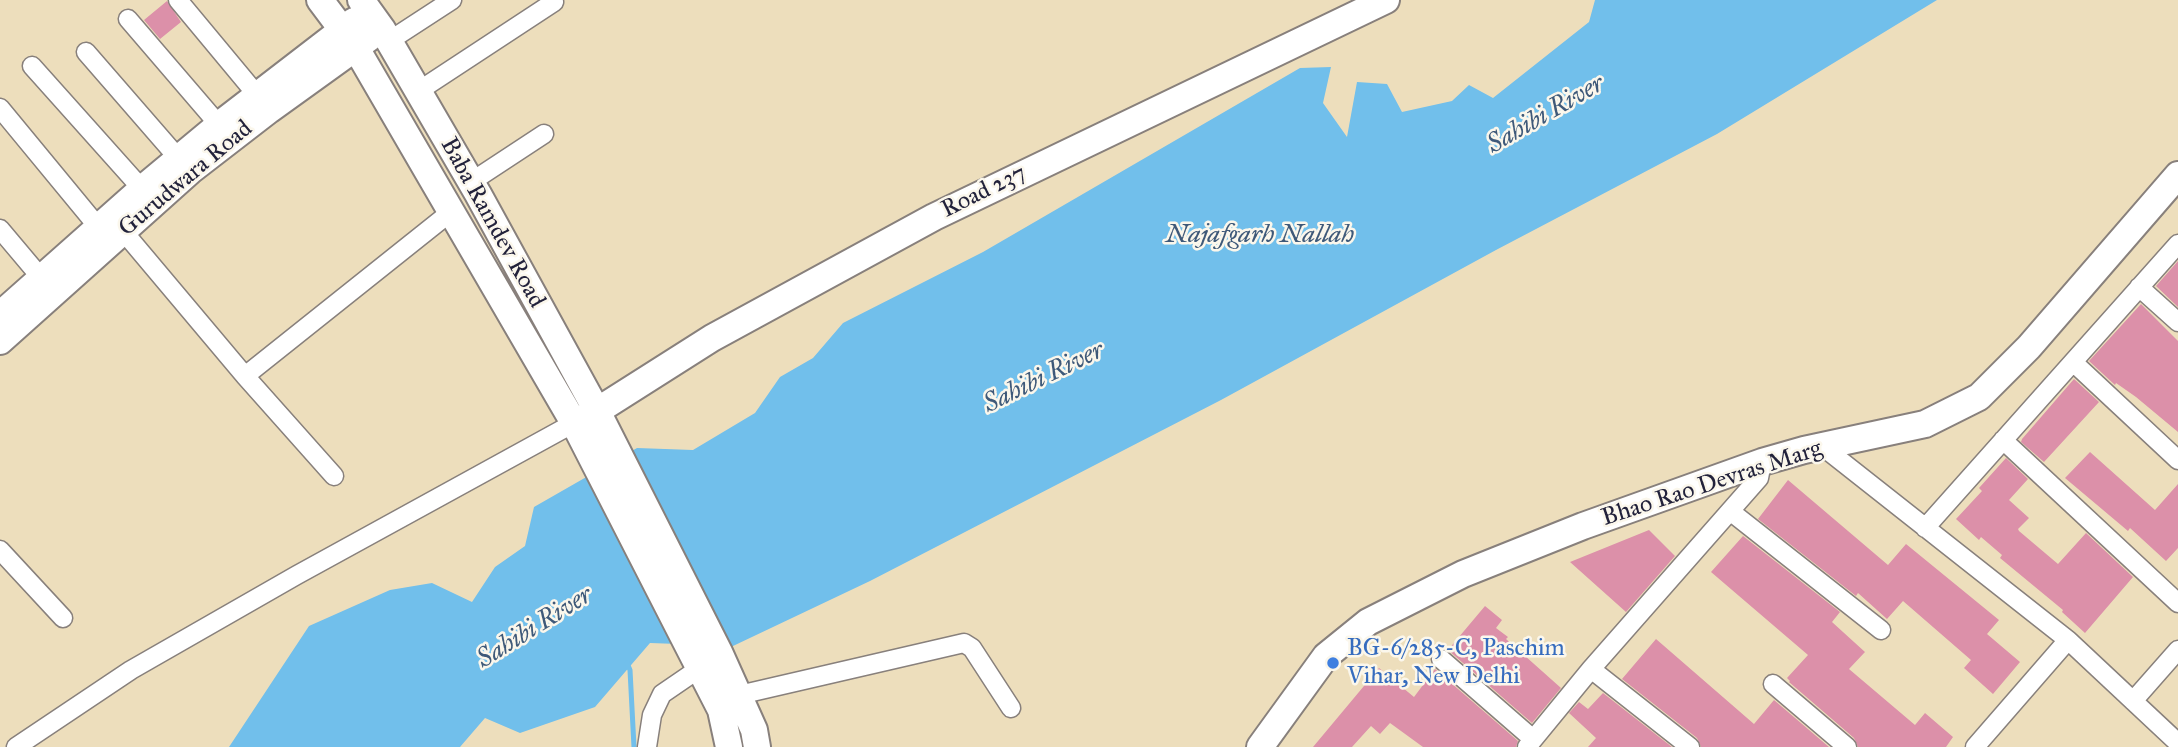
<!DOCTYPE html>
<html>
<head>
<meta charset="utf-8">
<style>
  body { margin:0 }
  canvas { display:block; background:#eddebc }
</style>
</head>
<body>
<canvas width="2178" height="747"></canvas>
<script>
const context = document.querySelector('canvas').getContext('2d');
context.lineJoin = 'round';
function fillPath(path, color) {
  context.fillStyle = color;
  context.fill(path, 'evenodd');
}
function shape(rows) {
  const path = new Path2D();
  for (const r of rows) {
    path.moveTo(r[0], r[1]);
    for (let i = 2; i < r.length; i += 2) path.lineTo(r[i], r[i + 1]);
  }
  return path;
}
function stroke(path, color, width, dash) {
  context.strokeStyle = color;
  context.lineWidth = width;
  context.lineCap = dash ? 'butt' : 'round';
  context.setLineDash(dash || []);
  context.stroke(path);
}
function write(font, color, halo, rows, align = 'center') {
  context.font = font + ' "IM FELL Great Primer",serif';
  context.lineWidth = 5;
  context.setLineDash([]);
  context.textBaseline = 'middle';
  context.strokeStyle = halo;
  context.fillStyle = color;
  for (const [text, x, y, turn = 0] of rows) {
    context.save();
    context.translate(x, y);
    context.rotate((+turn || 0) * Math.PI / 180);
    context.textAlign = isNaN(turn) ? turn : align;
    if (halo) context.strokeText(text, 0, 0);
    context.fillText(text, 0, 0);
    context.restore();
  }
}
const water = shape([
  [1595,0,1937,0,1717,134,1496,250,1221,400,870,581,733,646,650,643,595,707,520,733,485,718,460,747,229,747,309,626,390,590,432,583,472,602,495,567,525,546,534,507,637,448,693,450,755,413,780,377,813,358,843,323,983,252,1300,68,1331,67,1323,103,1347,137,1357,82,1387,84,1402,112,1452,101,1469,85,1493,98,1589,22]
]);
const stream = shape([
  [627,663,630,670,634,747]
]);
const building = shape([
  [167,1,181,22,160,39,144,20],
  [2178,261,2178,307,2156,286],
  [2141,304,2178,341,2178,432,2136,397,2116,383,2115,385,2089,361],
  [2074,379,2099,402,2044,462,2021,442,2022,439],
  [2090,452,2155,510,2178,484,2178,548,2166,561,2130,528,2128,531,2065,478],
  [2006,458,2028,479,2009,500,2029,518,2018,529,2019,531,2058,564,2086,533,2133,577,2085,633,2062,612,2063,610,2000,558,2002,555,1981,537,1979,540,1956,519,1982,491,1979,488],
  [1788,480,1888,565,1906,544,1999,620,1987,634,2020,662,1993,694,1964,668,1971,660,1903,601,1887,619,1858,593,1856,596,1758,519],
  [1649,530,1675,556,1626,612,1570,562],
  [1743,536,1840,612,1832,622,1865,652,1849,669,1915,725,1925,713,1953,737,1946,747,1858,747,1854,738,1789,682,1790,681,1787,678,1808,655,1711,572],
  [1485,606,1502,620,1496,628,1508,637,1506,639,1561,688,1532,723,1448,650],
  [1656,639,1754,724,1774,700,1829,747,1701,747,1697,738,1622,679],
  [1379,668,1414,697,1435,669,1518,741,1516,747,1423,747,1390,723,1380,734,1371,726,1352,747,1313,747],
  [1603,693,1672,747,1588,747,1596,738,1569,713,1579,702,1588,709]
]);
const street = shape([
  [178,0,257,95],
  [128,19,219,125],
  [389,41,452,0],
  [86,52,179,159],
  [32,66,142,189],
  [417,92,554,2],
  [0,108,99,228],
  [471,182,544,134],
  [0,229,48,286],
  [123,231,245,376,334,476],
  [2139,287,2178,322],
  [2073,362,2178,460],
  [245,376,452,211],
  [2003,440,2178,603],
  [1822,446,2068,640,2178,743],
  [1730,511,1881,630],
  [1925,528,2178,244],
  [0,550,63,618],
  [1441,659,1533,739],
  [1591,669,1690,747],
  [1773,684,1847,747],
  [739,695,964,643,972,648,1011,708],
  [2133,701,2178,650],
  [16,747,131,670,297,575,574,423],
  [647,747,652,715,662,694,700,668],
  [1527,747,1591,669,1759,478,1762,462],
  [1975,747,2068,640]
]);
const secondary = shape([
  [320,0,356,48,574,423,721,710,729,747],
  [361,0,382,29,478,194,597,411,719,652,754,730,757,747],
  [0,315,142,189,219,125,354,21],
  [0,341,190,171,269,110,369,38],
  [574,423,597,411,712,338,934,217,1386,0],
  [1260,747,1326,656,1368,622,1463,574,1583,526,1762,462,1804,450,1925,424,1979,397,2029,347,2178,175]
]);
const markers = [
  [1333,663,7,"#3f7fe0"]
];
const streetNames = [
  ["Gurudwara Road",186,179,-40],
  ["Road 237",984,192,-26],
  ["Baba Ramdev Road",492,223,61],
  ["Bhao Rao Devras Marg",1712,484,-18]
];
const shopNames = [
  ["BG-6/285-C, Paschim",1347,649],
  ["Vihar, New Delhi",1347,677]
];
const waterNames = [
  ["Sahibi River",1546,115,-30],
  ["Najafgarh Nallah",1260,236],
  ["Sahibi River",1044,378,-26],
  ["Sahibi River",535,628,-32]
];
fillPath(water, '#71bfeb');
stroke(stream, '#71bfeb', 5);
fillPath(building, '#dc90a9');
stroke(street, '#88807c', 21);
stroke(secondary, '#88807c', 30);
stroke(street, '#fff', 18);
stroke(secondary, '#fff', 26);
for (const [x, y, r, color] of markers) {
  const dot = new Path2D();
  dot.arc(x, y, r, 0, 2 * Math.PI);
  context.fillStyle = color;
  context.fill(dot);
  stroke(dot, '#fbf7ec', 2.5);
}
write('24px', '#22223b', '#fbf7ec', streetNames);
write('24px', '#366cbe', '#fbf7ec', shopNames, 'left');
write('italic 26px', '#3e5979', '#fbf7ec', waterNames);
</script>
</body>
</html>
